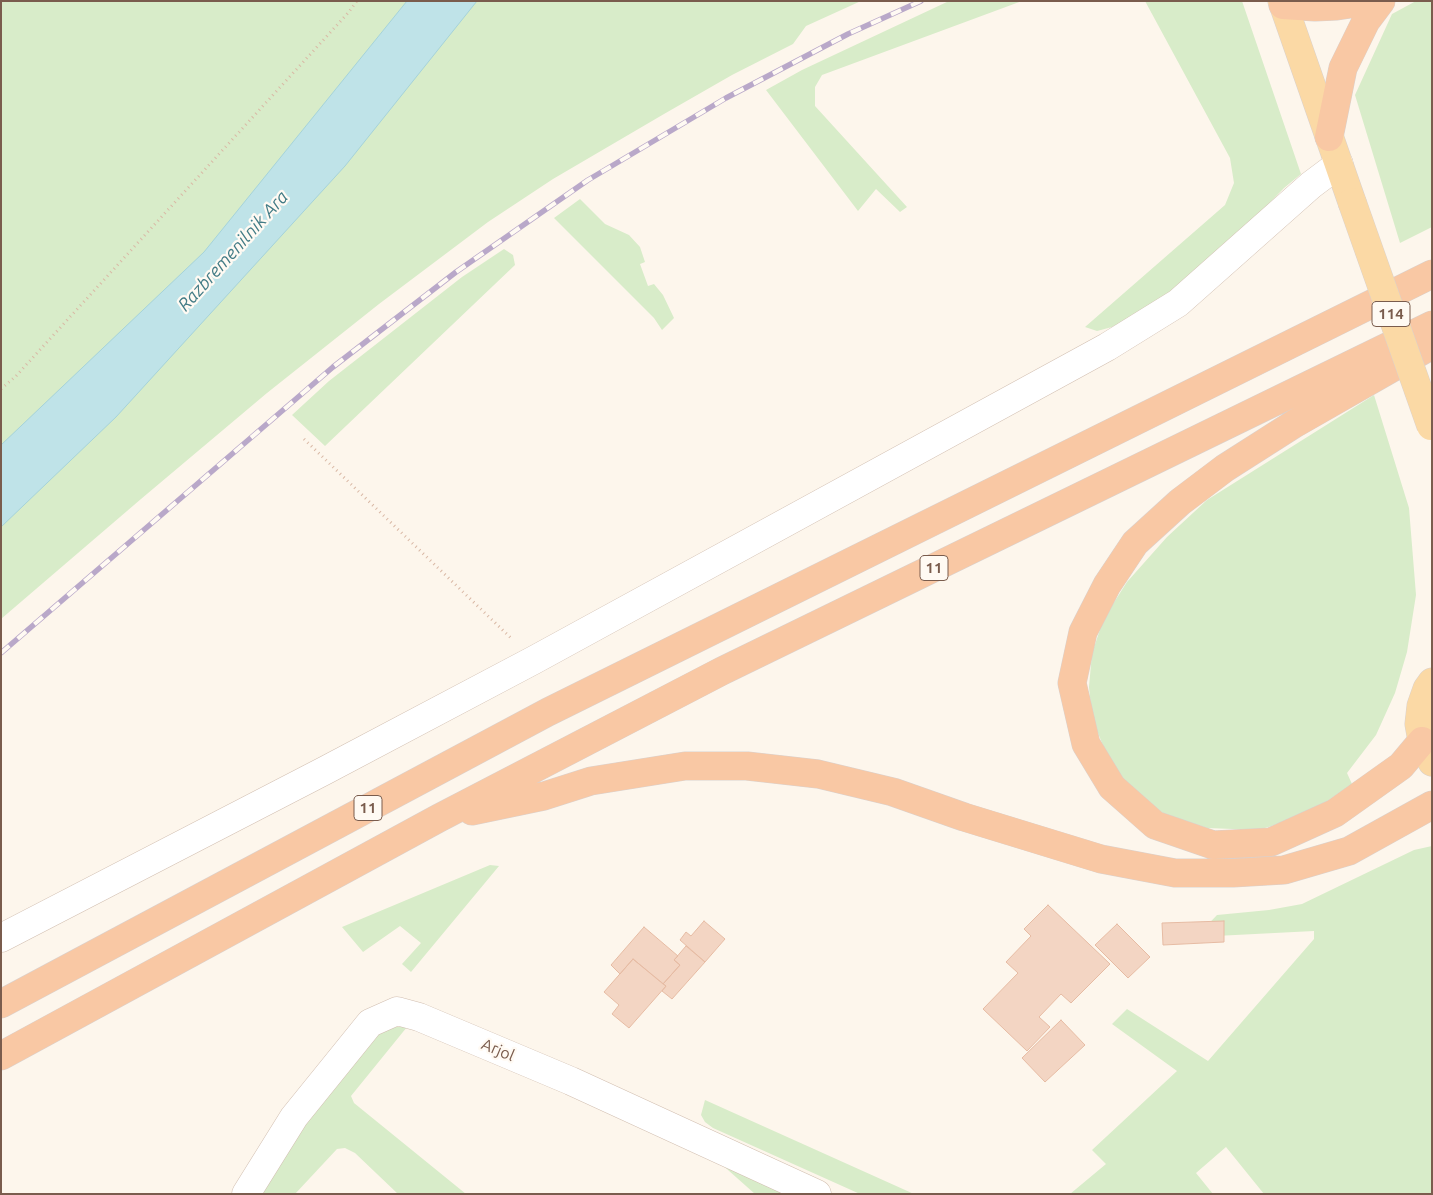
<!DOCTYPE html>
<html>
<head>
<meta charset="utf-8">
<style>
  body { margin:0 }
  #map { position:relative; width:1433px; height:1195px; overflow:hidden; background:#fdf6ec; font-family:Ubuntu,sans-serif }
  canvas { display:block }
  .frame { position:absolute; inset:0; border:2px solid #7a5c4d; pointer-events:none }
</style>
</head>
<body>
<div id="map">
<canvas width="1433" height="1195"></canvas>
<div class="frame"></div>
</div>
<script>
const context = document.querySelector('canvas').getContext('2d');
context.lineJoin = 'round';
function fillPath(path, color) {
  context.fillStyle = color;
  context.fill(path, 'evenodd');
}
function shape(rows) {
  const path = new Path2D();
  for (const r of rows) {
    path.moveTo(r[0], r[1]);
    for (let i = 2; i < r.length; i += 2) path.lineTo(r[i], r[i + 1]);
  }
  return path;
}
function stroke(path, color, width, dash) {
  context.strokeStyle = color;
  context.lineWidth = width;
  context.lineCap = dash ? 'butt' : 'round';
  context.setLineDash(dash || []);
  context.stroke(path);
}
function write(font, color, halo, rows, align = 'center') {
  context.font = font + ' Ubuntu,sans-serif';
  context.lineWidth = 4.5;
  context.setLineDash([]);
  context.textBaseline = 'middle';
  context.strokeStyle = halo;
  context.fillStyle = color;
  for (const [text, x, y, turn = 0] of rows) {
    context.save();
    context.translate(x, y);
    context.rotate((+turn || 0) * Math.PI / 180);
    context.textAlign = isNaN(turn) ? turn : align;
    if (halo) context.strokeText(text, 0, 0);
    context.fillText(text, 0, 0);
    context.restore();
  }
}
const green = shape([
  [1,1,861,1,806,26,793,44,732,75,664,114,553,179,488,222,379,304,267,393,141,499,1,619],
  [949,1,1022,1,822,75,815,87,815,106,907,207,900,212,876,189,858,211,766,90,802,70],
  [1145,1,1242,1,1301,174,1284,188,1202,273,1165,300,1112,327,1097,331,1085,327,1225,205,1234,183,1230,158],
  [1416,1,1432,1,1432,227,1400,243,1355,95,1392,14],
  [580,199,605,224,629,235,640,247,645,262,640,264,648,286,654,284,663,295,674,318,662,330,654,318,554,218],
  [504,249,513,255,515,265,325,446,292,415,329,381,462,277],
  [1374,395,1409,508,1416,595,1407,652,1395,693,1376,735,1347,773,1352,784,1306,816,1258,830,1207,828,1164,814,1130,788,1108,758,1092,718,1089,687,1092,653,1104,618,1127,582,1167,537,1207,500],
  [1432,846,1432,1194,1264,1194,1226,1147,1196,1173,1213,1194,1070,1194,1106,1164,1092,1150,1177,1071,1112,1024,1127,1009,1208,1061,1314,939,1314,931,1196,937,1217,915,1269,910,1302,904,1414,850],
  [490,865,499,866,411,972,402,964,421,943,400,926,363,952,342,927],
  [396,1027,407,1027,351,1096,354,1103,466,1194,398,1194,355,1153,345,1148,337,1149,295,1194,254,1194,269,1170,368,1042,385,1030],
  [705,1100,914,1194,860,1194,713,1128,705,1122,701,1115],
  [719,1162,793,1194,755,1194]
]);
const water = shape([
  [407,1,477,1,345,166,116,417,1,527,1,445,204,252,407,1]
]);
const building = shape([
  [1048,905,1110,964,1071,1003,1061,994,1039,1017,1050,1027,1027,1051,983,1009,1018,973,1006,962,1031,936,1024,929,1048,905],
  [704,921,725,939,705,962,680,940,686,932,691,936,704,921],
  [1224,921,1224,942,1163,945,1162,923,1224,921],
  [1117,924,1150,957,1128,978,1095,945,1117,924],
  [644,927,678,956,674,960,680,965,663,984,633,959,620,974,611,965,644,927],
  [686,946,705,962,672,999,662,991,666,986,663,984,680,965,674,960,686,946],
  [633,959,666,986,629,1028,612,1014,619,1005,604,992,633,959],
  [1061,1020,1085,1045,1045,1082,1022,1058,1061,1020]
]);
const path = shape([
  [1,389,16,376,348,13,357,1],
  [304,439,513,640]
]);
const minor = shape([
  [1,938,324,771,534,660,1107,347,1178,303,1311,185,1339,164],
  [246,1194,294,1117,370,1023,397,1011,419,1017,571,1081,817,1194]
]);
const primary = shape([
  [1282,1,1352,202],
  [1432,682,1427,689,1421,706,1419,724,1422,741,1432,762]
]);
const trunk = shape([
  [1283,5,1315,7,1337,6,1370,1],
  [1329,137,1343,68,1366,21,1381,1],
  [1422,741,1401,766,1335,813,1271,842,1213,845,1155,825,1112,787,1086,744,1072,683,1083,632,1107,585,1135,543,1180,502,1225,468,1294,424,1432,345],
  [472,811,544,796,591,781,685,766,747,766,818,774,893,792,964,817,1101,859,1175,873,1233,873,1284,870,1349,851,1432,805],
  [1,1004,548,712,1432,274],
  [1,1056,439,818,722,671,1432,325]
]);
const rail = shape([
  [1,653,333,367,456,272,588,180,726,98,848,34,921,1]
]);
const primaryBridge = shape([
  [1352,202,1431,426]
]);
const shields = [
  [1391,314,38],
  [934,568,28],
  [368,808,28]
];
const shieldNames = [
  ["114",1391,314],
  ["11",934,568],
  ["11",368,808]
];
const streetNames = [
  ["Arjol",498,1050,23]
];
const waterNames = [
  ["Razbremenilnik Ara",233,251,-48]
];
fillPath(green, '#d8ecc9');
fillPath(water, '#bfe3e8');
stroke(water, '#a5d3da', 1);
fillPath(building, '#f3d5c3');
stroke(building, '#e6bba3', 1);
stroke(minor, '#d1beb0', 29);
stroke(primary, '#dad1cd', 29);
stroke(trunk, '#dad1cd', 29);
stroke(path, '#d9b8a5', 3, [1, 4]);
stroke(minor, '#fff', 28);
stroke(primary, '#fbd9a5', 28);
stroke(trunk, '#f9c8a4', 28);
stroke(rail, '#b9a8c9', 5.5);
stroke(rail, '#fffaf3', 4, [11]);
stroke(primaryBridge, '#dad1cd', 29, []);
stroke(primaryBridge, '#fbd9a5', 28);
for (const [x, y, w] of shields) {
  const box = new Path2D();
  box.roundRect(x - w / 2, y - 12.5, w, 25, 4);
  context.fillStyle = '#fffaf3';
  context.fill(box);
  stroke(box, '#7a5c4d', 1);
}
write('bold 15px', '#7a5c4d', null, shieldNames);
write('16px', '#7a5c4d', '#fffaf3', streetNames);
write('italic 18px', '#437c86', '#fffaf3', waterNames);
</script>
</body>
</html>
